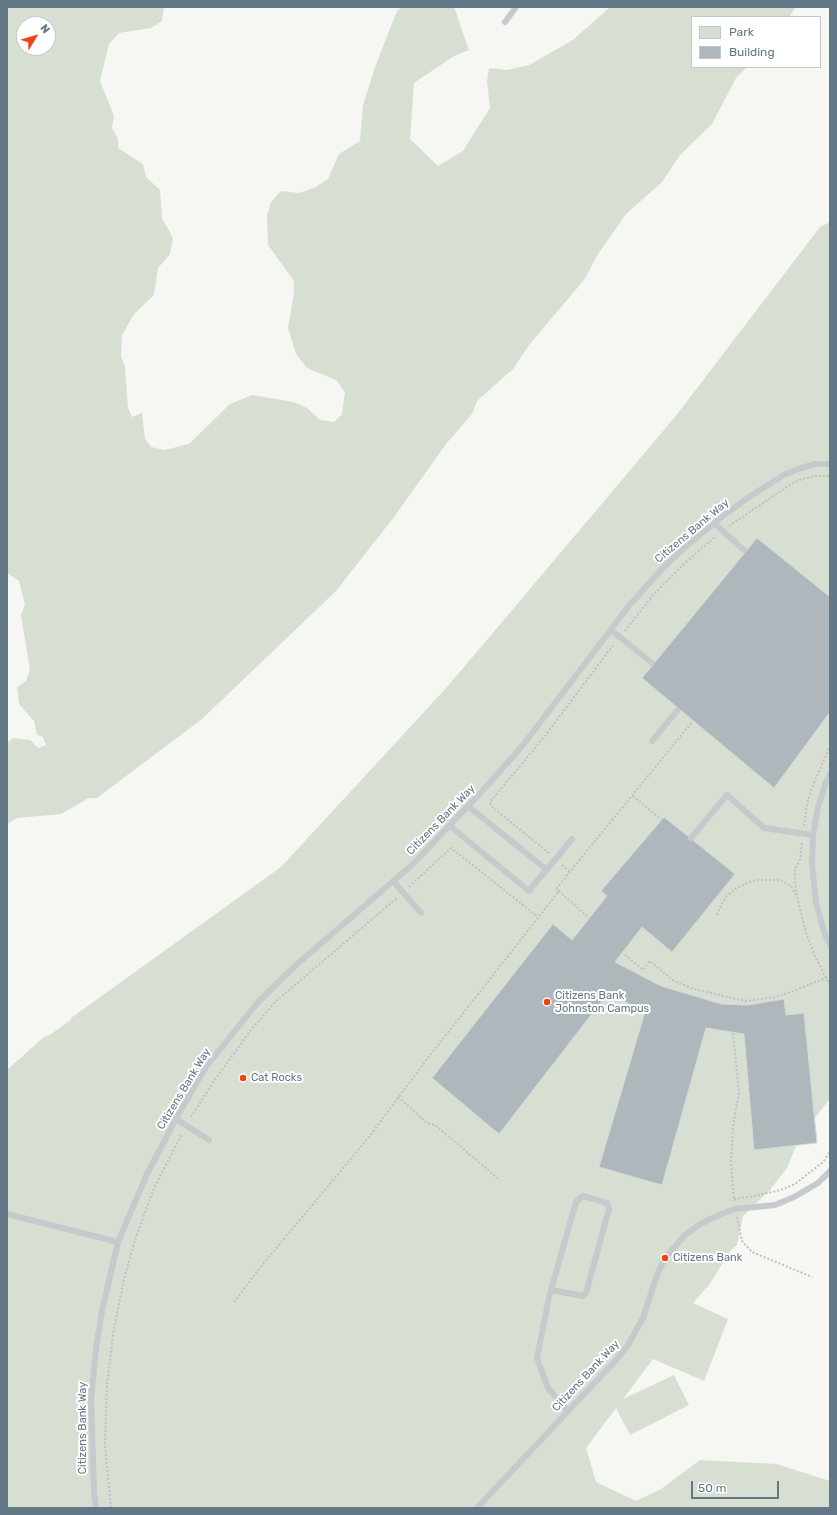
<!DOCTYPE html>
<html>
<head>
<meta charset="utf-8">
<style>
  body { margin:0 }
  #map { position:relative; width:837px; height:1515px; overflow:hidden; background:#f6f6f2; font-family:Rubik,sans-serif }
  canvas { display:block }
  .frame { position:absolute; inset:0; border:8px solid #627886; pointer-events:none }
  .legend { position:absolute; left:691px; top:16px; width:130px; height:52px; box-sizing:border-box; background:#fff; border:1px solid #c0c9cf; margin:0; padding:5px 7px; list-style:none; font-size:12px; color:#627886 }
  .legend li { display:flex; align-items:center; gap:8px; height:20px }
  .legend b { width:20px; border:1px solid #c0c9cf }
  .north { position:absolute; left:16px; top:16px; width:40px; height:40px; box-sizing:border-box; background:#fff; border:1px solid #c0c9cf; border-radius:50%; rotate:52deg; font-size:11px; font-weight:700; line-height:16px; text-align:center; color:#627886 }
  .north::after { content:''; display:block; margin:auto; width:14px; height:18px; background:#f24216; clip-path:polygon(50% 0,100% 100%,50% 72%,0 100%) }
  .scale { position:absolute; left:691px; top:1481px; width:88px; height:18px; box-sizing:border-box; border:2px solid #627886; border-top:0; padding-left:5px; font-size:12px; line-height:14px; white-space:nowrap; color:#627886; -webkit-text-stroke:3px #fff; paint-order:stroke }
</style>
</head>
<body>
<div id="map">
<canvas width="837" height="1515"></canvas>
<div class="frame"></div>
<ul class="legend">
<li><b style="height:11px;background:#d7dfd3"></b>Park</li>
<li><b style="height:11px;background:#aeb7bc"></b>Building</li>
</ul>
<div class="north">N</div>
<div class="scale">50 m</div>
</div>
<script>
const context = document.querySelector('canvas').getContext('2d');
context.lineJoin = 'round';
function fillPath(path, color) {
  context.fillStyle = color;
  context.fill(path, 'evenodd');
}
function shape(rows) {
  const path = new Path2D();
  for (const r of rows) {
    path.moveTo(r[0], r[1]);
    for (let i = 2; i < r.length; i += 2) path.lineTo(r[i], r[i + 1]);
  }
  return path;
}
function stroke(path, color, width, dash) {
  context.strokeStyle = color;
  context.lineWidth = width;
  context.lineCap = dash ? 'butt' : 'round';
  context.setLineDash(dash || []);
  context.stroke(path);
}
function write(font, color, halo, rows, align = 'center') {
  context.font = font + ' Rubik,sans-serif';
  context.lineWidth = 4;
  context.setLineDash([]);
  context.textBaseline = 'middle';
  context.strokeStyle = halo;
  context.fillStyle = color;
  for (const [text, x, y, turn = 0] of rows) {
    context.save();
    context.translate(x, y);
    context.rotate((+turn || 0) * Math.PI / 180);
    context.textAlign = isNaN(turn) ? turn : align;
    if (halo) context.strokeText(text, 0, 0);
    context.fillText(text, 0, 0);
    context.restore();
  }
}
const green = shape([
  [7,7,164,7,162,21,151,28,119,33,109,44,100,81,114,116,112,128,118,139,118,148,143,164,146,177,160,190,162,218,173,238,170,254,158,268,154,295,134,314,122,335,121,356,125,367,128,408,132,417,142,413,145,439,151,447,165,450,189,444,230,404,252,395,294,402,307,408,320,420,334,422,342,414,345,392,336,380,307,368,296,354,288,328,294,293,294,281,268,245,267,215,271,202,281,191,299,193,316,187,328,179,339,154,360,141,363,105,375,67,397,11,401,7,454,7,469,50,454,56,414,83,410,139,438,166,463,151,490,108,487,81,489,68,507,70,529,65,573,40,610,7,796,7,789,17,692,17,692,67,747,67,736,78,712,124,680,155,662,182,626,214,598,254,584,280,529,345,513,369,477,401,472,414,446,444,394,517,336,591,202,719,97,798,89,798,61,814,17,818,7,824,7,743,13,738,30,740,38,748,46,745,43,737,37,735,34,721,19,704,17,687,26,681,30,670,21,615,25,605,19,581,7,573],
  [24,24,48,24,48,48,24,48],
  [830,222,830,1098,798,1141,787,1168,770,1190,743,1216,737,1245,731,1250,709,1285,693,1303,728,1319,704,1381,653,1359,623,1399,674,1375,689,1405,630,1435,616,1408,586,1448,596,1482,636,1501,661,1489,700,1460,776,1464,830,1481,830,1508,7,1508,7,1070,44,1037,51,1034,71,1020,71,1018,281,867,448,686,675,417,820,227]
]);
const building = shape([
  [757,538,830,597,830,712,774,788,642,678,757,538],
  [664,817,735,874,672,952,642,927,615,962,661,986,721,1004,748,1005,784,999,786,1015,804,1013,817,1143,754,1150,744,1034,706,1028,662,1185,599,1167,645,1012,608,993,499,1134,432,1078,553,924,572,940,607,896,601,891,664,817]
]);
const path = shape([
  [729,526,791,484,802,479,815,476,830,476],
  [625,631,654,594,687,561,716,536],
  [633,796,662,820],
  [804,826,807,804,811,790,830,746],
  [802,843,800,860,795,869,795,881,797,897,806,933,815,956,830,986],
  [549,853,492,807,490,802,545,736,614,644],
  [562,865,570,872],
  [409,887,451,848,538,917],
  [559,891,556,889,692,722],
  [717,915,722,903,727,896,735,889,749,882,758,880,780,880,791,886,796,895],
  [625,955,643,970,650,961,674,981,694,989,745,1001,776,997,794,991,830,976],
  [733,1033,739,1092,733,1126,731,1162,734,1201],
  [398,1097,427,1123,435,1125,500,1180],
  [191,1117,216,1078,251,1030,275,1002,397,898],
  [734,1199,754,1196,781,1190,795,1184,823,1162,830,1152],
  [737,1217,742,1241,752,1252,812,1277],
  [234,1302,258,1270,369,1137,428,1058,559,891,589,918],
  [111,1508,105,1445,107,1384,114,1328,125,1275,135,1240,154,1188,182,1134]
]);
const lane = shape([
  [505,22,516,7],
  [714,523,744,550],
  [611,630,652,663],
  [652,741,677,711],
  [830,774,826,782,818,807,813,835,812,864,816,903,824,932,830,945],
  [468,806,547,870],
  [450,826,529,891,572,839],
  [691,838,727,795,764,828,813,835],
  [394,882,421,913],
  [176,1119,209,1140],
  [7,1214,118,1242,102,1311,96,1348,91,1400,94,1493,96,1508],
  [118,1242,147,1174,179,1113,206,1067,258,1002,296,965,413,864,486,787,523,745,628,607,661,570,684,548,727,513,749,497,784,475,798,469,815,464,830,464],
  [551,1290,583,1296,586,1293,609,1209,607,1203,583,1196,576,1202,549,1297,537,1358,548,1388,568,1411],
  [477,1508,618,1358,628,1345,643,1318,657,1275,665,1258,685,1235,700,1224,721,1214,735,1209,775,1205,794,1197,818,1183,830,1171]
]);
const markers = [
  [547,1002,4,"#f24216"],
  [243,1078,4,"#f24216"],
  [665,1258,4,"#f24216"]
];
const streetNames = [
  ["Citizens Bank Way",692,531,-40],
  ["Citizens Bank Way",441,820,-46],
  ["Citizens Bank Way",184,1089,-59],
  ["Citizens Bank Way",586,1376,-47],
  ["Citizens Bank Way",83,1428,-90]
];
const poiNames = [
  ["Citizens Bank",555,996],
  ["Johnston Campus",555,1009],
  ["Cat Rocks",251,1078],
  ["Citizens Bank",673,1258]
];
fillPath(green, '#d7dfd3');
fillPath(building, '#aeb7bc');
stroke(building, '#d8d8d5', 1);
stroke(path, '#bec1c3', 2, [2, 2]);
stroke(lane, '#c5cacc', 6);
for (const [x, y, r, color] of markers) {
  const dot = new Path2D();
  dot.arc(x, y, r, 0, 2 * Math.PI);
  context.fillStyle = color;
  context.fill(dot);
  stroke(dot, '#fff', 1.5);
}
write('11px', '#627886', '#fff', streetNames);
write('11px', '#627886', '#fff', poiNames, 'left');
</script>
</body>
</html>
